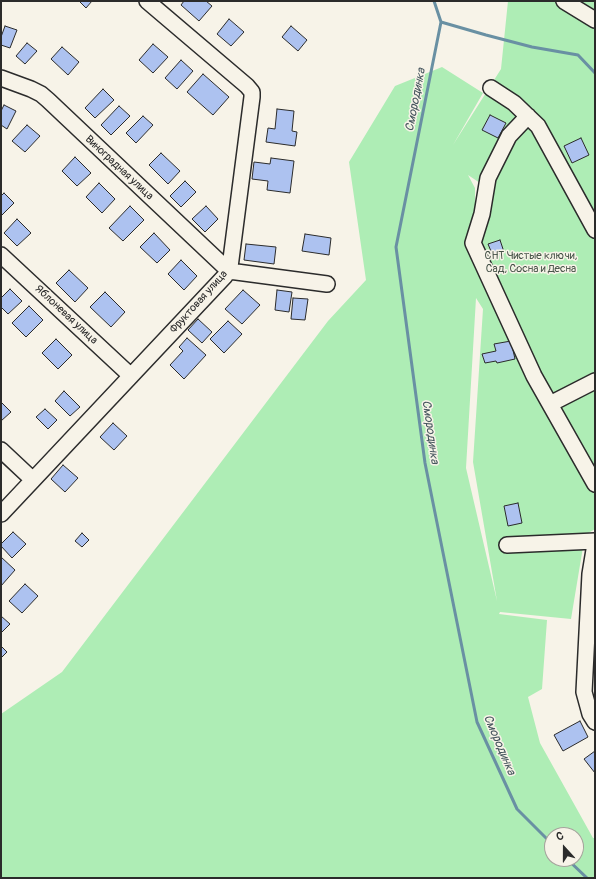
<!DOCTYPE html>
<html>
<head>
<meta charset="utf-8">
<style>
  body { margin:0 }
  #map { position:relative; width:596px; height:879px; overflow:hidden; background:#f7f3e8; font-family:Pangolin,sans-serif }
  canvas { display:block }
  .frame { position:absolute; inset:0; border:2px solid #2b2b2b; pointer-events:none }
  .north { position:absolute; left:544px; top:827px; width:40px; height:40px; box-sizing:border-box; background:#f7f3e8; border:1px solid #a5a39c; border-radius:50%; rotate:339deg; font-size:11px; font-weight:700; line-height:16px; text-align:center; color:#2b2b2b }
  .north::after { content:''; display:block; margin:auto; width:14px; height:18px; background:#2b2b2b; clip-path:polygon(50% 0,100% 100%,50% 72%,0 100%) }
</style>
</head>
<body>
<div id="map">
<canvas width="596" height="879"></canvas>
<div class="frame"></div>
<div class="north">С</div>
</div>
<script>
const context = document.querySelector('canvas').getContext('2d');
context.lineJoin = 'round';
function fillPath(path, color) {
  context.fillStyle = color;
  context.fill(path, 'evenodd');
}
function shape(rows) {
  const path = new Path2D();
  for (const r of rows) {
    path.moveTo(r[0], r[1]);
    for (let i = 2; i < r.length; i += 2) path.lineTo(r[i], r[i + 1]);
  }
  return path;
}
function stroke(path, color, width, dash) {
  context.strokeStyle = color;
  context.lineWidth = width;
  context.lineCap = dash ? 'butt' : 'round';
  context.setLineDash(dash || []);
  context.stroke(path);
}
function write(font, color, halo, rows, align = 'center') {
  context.font = font + ' Pangolin,sans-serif';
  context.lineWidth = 3;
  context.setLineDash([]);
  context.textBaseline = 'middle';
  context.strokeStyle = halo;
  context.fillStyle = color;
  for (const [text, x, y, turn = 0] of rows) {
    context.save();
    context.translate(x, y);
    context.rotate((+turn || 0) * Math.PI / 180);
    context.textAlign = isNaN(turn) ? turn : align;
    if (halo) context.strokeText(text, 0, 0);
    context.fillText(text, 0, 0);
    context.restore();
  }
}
const green = shape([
  [508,1,595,1,595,529,585,535,571,619,500,612,499,614,547,620,542,689,528,697,540,743,593,838,595,838,595,878,1,878,1,714,62,672,328,321,366,280,349,162,395,86,442,67,483,93,453,145,501,69],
  [468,175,480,183,475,207,475,188],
  [476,298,483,309,473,462,497,601,466,468],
  [552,835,576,835,576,859,552,859]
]);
const stream = shape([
  [434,1,441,22,396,247,425,463,477,722,517,809,552,844],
  [441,22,486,35,532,47,578,55,595,73],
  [567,859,587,878]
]);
const building = shape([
  [79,1,92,1,86,8,79,1],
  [184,1,206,1,212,6,199,21,181,5,184,1],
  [229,19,244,32,231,46,217,34,229,19],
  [5,26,17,30,10,48,1,45,1,37,5,26],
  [291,26,307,40,298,51,282,37,291,26],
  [27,43,37,51,25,64,16,56,27,43],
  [153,44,168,57,153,73,139,60,153,44],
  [62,47,79,62,68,75,51,59,62,47],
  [181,60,193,71,177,89,165,78,181,60],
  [203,74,229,97,213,115,187,92,203,74],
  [103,89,114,100,95,118,85,108,103,89],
  [4,105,16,111,7,129,1,125,1,111,4,105],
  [119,106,130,116,111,135,101,125,119,106],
  [277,109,294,111,292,131,297,132,295,146,266,142,268,128,275,129,277,109],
  [490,115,506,123,498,138,482,130,490,115],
  [143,116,153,125,136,143,126,133,143,116],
  [27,125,40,136,25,152,12,141,27,125],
  [581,138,589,155,572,163,564,146,581,138],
  [161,153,180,171,168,184,149,165,161,153],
  [75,157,91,173,77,186,62,171,75,157],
  [271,158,294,161,290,193,267,190,268,181,252,179,254,162,270,164,271,158],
  [185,181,196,192,181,207,170,196,185,181],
  [99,183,115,199,102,213,86,197,99,183],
  [4,193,14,203,1,216,1,196,4,193],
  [130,206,144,220,123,241,109,228,130,206],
  [206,206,218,219,205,232,192,219,206,206],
  [17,219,31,233,17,246,4,233,17,219],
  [154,233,170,250,157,263,140,247,154,233],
  [305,234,331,238,329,255,302,251,305,234],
  [500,240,504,252,493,256,488,244,500,240],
  [246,244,276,247,274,264,244,260,246,244],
  [181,260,197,276,184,290,168,274,181,260],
  [69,270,88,288,75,302,56,283,69,270],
  [10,289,22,301,8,314,1,307,1,298,10,289],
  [243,290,260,305,242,324,225,309,243,290],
  [277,290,292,292,289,312,275,310,277,290],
  [105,292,125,312,111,327,90,307,105,292],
  [293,298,308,299,305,320,291,319,293,298],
  [29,306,43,320,26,337,12,323,29,306],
  [198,319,212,332,202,343,188,330,198,319],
  [228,321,242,334,224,353,210,339,228,321],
  [187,338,206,355,184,379,170,365,183,351,179,347,187,338],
  [56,339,72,355,58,369,42,353,56,339],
  [511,341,515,359,497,363,496,361,485,363,482,354,496,351,494,344,511,341],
  [64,391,80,407,70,416,55,401,64,391],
  [1,402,11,412,1,421,1,402],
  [45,409,57,420,48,429,36,417,45,409],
  [113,423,127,436,114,450,100,437,113,423],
  [63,465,78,478,65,492,51,479,63,465],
  [518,503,522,523,508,526,504,506,518,503],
  [13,532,26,544,12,558,1,546,1,544,13,532],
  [82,533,89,540,82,547,75,541,82,533],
  [1,557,15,570,1,586,1,557],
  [25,584,38,596,22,613,9,601,25,584],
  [1,616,10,624,1,633,1,616],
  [1,646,7,652,1,658,1,646],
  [580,721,588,737,563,751,554,735,580,721],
  [595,751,595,773,584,759,595,751]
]);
const minor = shape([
  [564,1,595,20],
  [1,78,31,89,41,94,48,100,229,271,327,284],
  [491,88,514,103,538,126,595,230],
  [528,116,509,136,488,178,482,214,473,243,534,376,595,484],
  [1,255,131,376],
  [550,404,595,381],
  [1,450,33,480],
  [1,514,225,276,230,267,252,97,252,92,247,86,147,1],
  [595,544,590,574,584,692,590,714,595,722],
  [507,545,595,541]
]);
const streetNames = [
  ["Виноградная улица",119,168,43],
  ["Фруктовая улица",199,302,-48],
  ["Яблоневая улица",66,315,43]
];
const parkNames = [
  ["СНТ Чистые ключи,",531,256],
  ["Сад, Сосна и Десна",531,269]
];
const waterNames = [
  ["Смородинка",416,100,-79],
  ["Смородинка",430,432,82],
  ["Смородинка",499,745,67]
];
fillPath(green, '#aeedb5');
stroke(stream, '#6990a3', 3);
fillPath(building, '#adc2f0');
stroke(building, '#2b2b2b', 1);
stroke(minor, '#2b2b2b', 18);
stroke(minor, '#f7f3e8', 15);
write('11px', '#2b2b2b', '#f7f3e8', streetNames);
write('11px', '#455247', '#f7f3e8', parkNames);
write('italic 12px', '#45555d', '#f7f3e8', waterNames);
</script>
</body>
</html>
